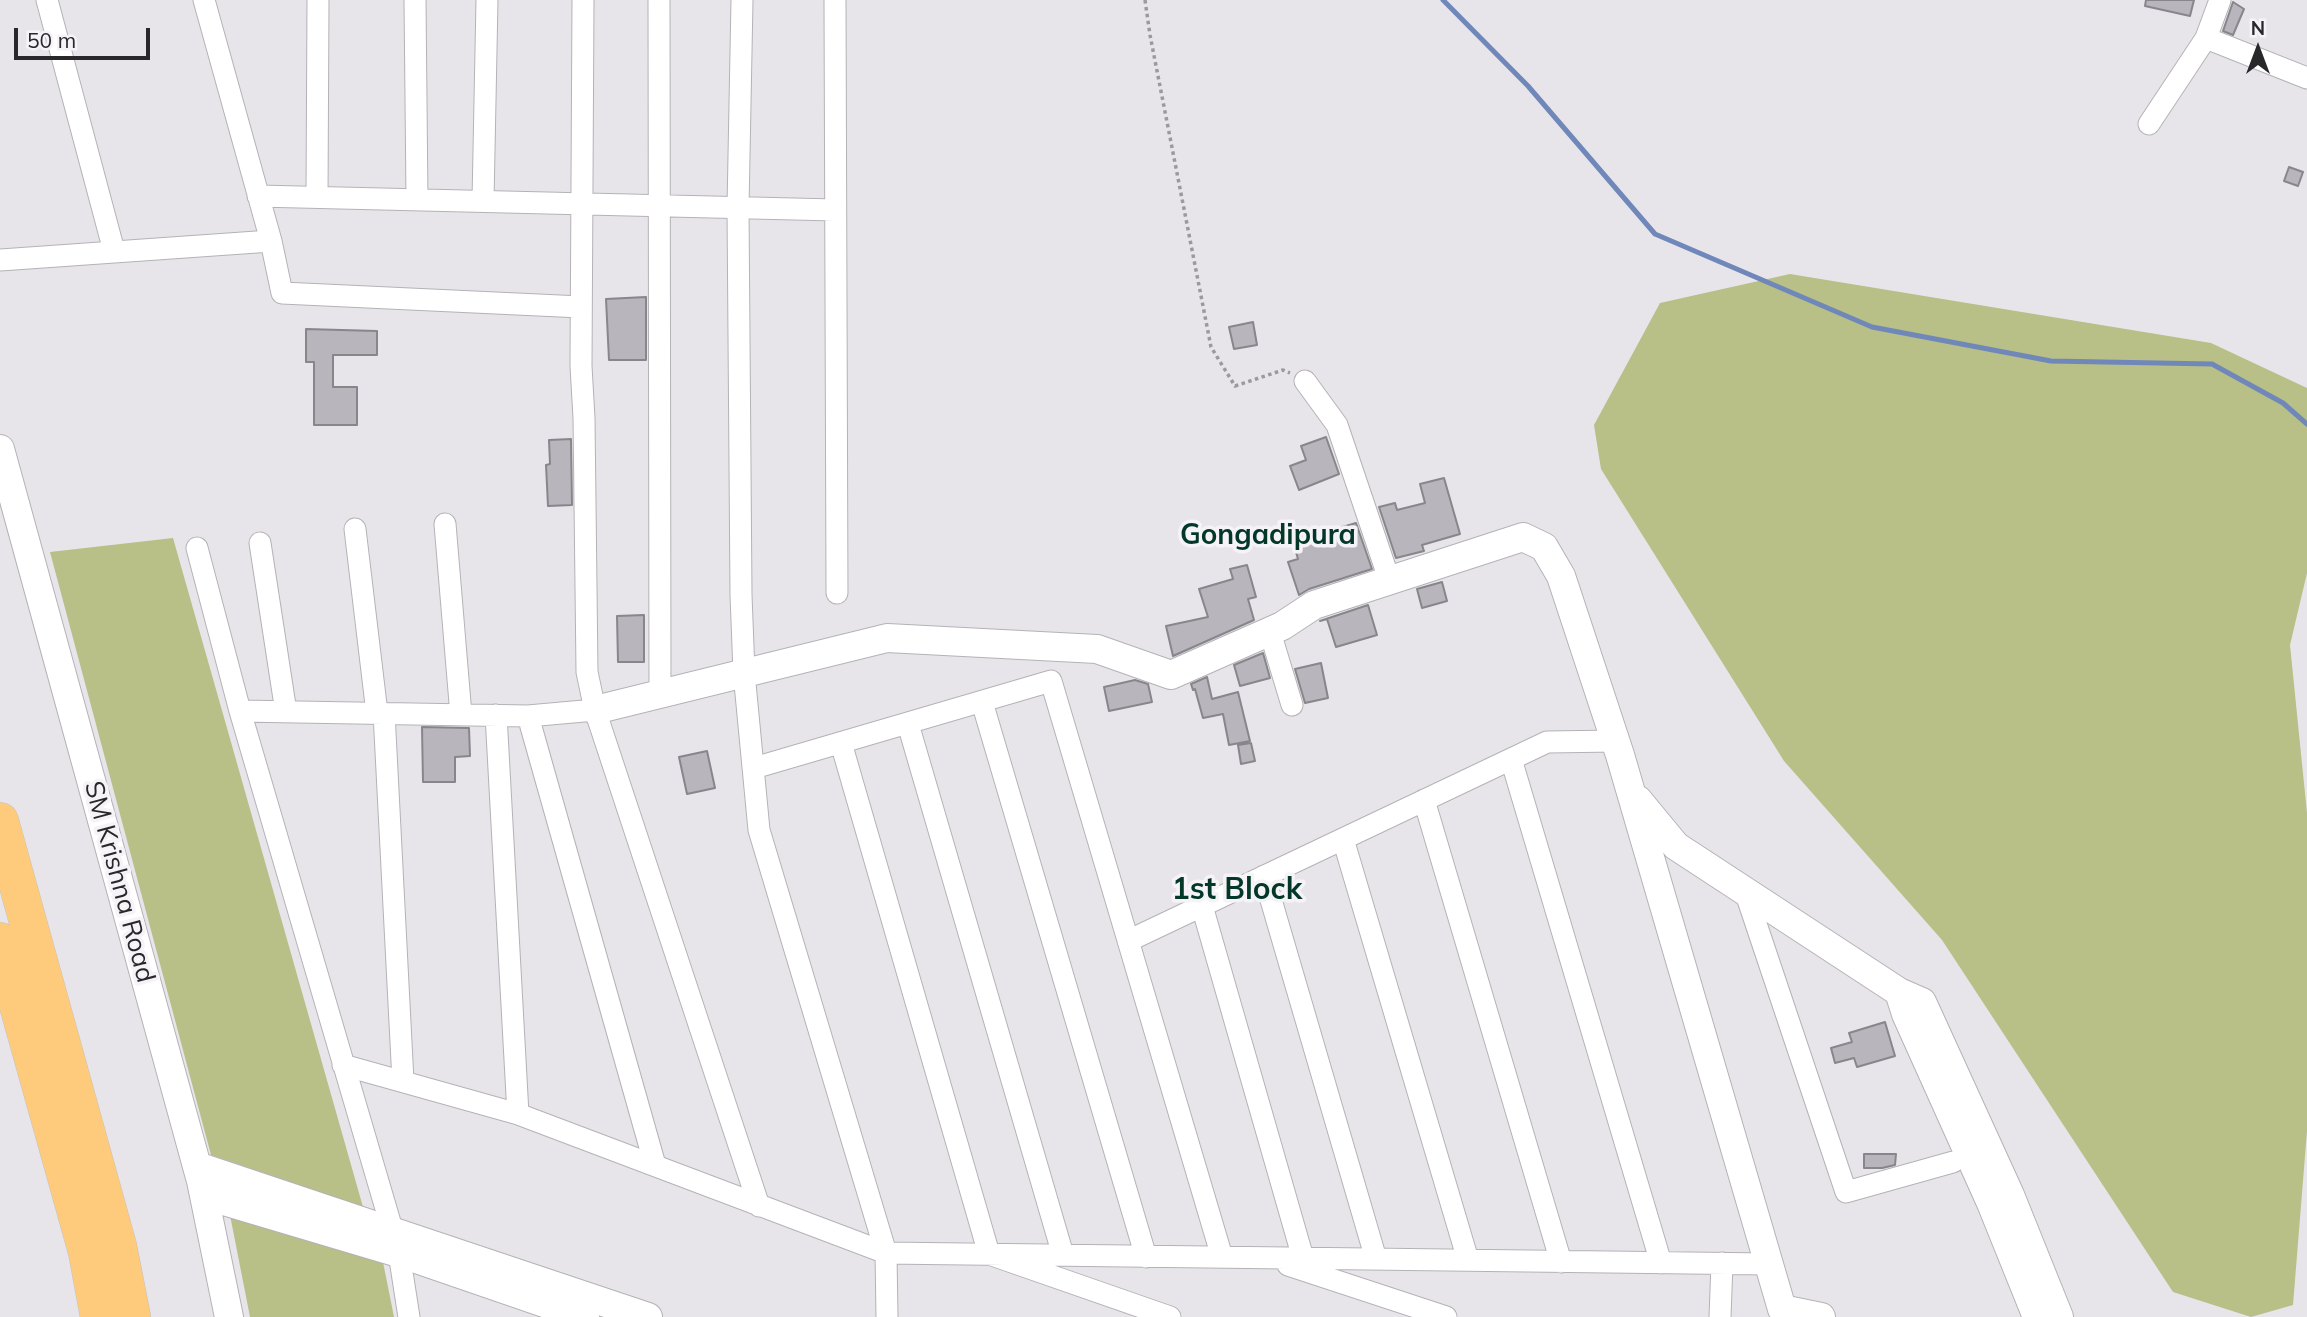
<!DOCTYPE html>
<html>
<head>
<meta charset="utf-8">
<style>
  body { margin:0 }
  #map { position:relative; width:2307px; height:1317px; overflow:hidden; background:#e8e5ea; font-family:Mulish,sans-serif }
  canvas { display:block }
  .north { position:absolute; left:2223px; top:14px; width:70px; height:70px; -webkit-text-stroke:5px #f6f3f8; paint-order:stroke; rotate:0deg; font-size:19px; font-weight:700; line-height:28px; text-align:center; color:#282729 }
  .north::after { content:''; display:block; margin:auto; width:24px; height:32px; background:#282729; clip-path:polygon(50% 0,100% 100%,50% 72%,0 100%) }
  .scale { position:absolute; left:14px; top:28px; width:136px; height:32px; box-sizing:border-box; border:4px solid #282729; border-top:0; padding-left:9px; font-size:21px; line-height:24px; white-space:nowrap; color:#282729; -webkit-text-stroke:5px #f6f3f8; paint-order:stroke }
</style>
</head>
<body>
<div id="map">
<canvas width="2307" height="1317"></canvas>
<div class="north">N</div>
<div class="scale">50 m</div>
</div>
<script>
const context = document.querySelector('canvas').getContext('2d');
context.lineJoin = 'round';
function fillPath(path, color) {
  context.fillStyle = color;
  context.fill(path, 'evenodd');
}
function shape(rows) {
  const path = new Path2D();
  for (const r of rows) {
    path.moveTo(r[0], r[1]);
    for (let i = 2; i < r.length; i += 2) path.lineTo(r[i], r[i + 1]);
  }
  return path;
}
function stroke(path, color, width, dash) {
  context.strokeStyle = color;
  context.lineWidth = width;
  context.lineCap = dash ? 'butt' : 'round';
  context.setLineDash(dash || []);
  context.stroke(path);
}
function write(font, color, halo, rows, align = 'center') {
  context.font = font + ' Mulish,sans-serif';
  context.lineWidth = 7;
  context.setLineDash([]);
  context.textBaseline = 'middle';
  context.strokeStyle = halo;
  context.fillStyle = color;
  for (const [text, x, y, turn = 0] of rows) {
    context.save();
    context.translate(x, y);
    context.rotate((+turn || 0) * Math.PI / 180);
    context.textAlign = isNaN(turn) ? turn : align;
    if (halo) context.strokeText(text, 0, 0);
    context.fillText(text, 0, 0);
    context.restore();
  }
}
const green = shape([
  [1790,274,2211,343,2307,388,2307,573,2290,645,2307,813,2307,1131,2293,1305,2251,1317,2173,1292,1942,940,1784,761,1601,469,1594,425,1660,303],
  [173,538,363,1207,211,1155,50,552],
  [230,1215,383,1262,394,1317,250,1317]
]);
const stream = shape([
  [1443,0,1528,86,1655,234,1872,327,2051,361,2212,364,2283,403,2307,424]
]);
const building = shape([
  [2146,0,2194,0,2190,16,2145,6,2146,0],
  [2233,2,2244,9,2233,35,2223,31,2233,2],
  [2289,167,2303,172,2298,186,2284,181,2289,167],
  [646,297,646,360,609,360,606,299,646,297],
  [1253,322,1257,345,1234,349,1229,327,1253,322],
  [306,329,377,331,377,355,333,355,333,387,357,387,357,425,314,425,314,362,306,362,306,329],
  [1326,437,1339,474,1299,490,1290,466,1306,460,1301,446,1326,437],
  [571,439,572,505,548,506,546,465,550,464,549,440,571,439],
  [1444,478,1460,534,1422,545,1424,551,1396,558,1379,507,1395,503,1397,510,1425,503,1420,484,1444,478],
  [1356,523,1372,569,1309,589,1299,595,1288,562,1298,559,1290,532,1305,528,1308,537,1356,523],
  [1247,565,1256,597,1248,599,1254,620,1173,656,1166,626,1208,617,1199,589,1233,579,1230,569,1247,565],
  [1442,582,1447,601,1422,608,1417,589,1442,582],
  [1368,605,1377,635,1336,647,1327,619,1320,621,1368,605],
  [644,615,644,662,618,662,617,616,644,615],
  [1263,653,1270,678,1240,686,1234,665,1263,653],
  [1321,663,1328,698,1305,703,1295,669,1321,663],
  [1207,677,1212,699,1238,692,1250,741,1229,745,1223,714,1203,718,1195,689,1193,690,1191,684,1207,677],
  [1135,680,1148,684,1152,702,1109,711,1104,687,1135,680],
  [422,727,469,728,470,756,455,757,455,782,423,782,422,727],
  [1251,743,1255,761,1241,764,1238,745,1251,743],
  [707,751,715,788,687,794,679,757,707,751],
  [1885,1022,1895,1056,1857,1067,1854,1058,1835,1063,1831,1048,1852,1042,1849,1033,1885,1022],
  [1864,1154,1896,1154,1895,1165,1882,1168,1864,1168,1864,1154]
]);
const path = shape([
  [1145,0,1150,35,1211,347,1235,386,1283,370,1290,373]
]);
const minor = shape([
  [47,0,114,251],
  [204,0,271,241,282,293,581,307],
  [415,0,417,200],
  [583,0,581,366,584,418,587,672,595,710,759,1206],
  [659,0,660,693],
  [742,0,738,208,741,595,744,673,759,830,886,1253,887,1317],
  [835,0,837,593],
  [2206,38,2307,78],
  [2149,124,2206,38,2220,0],
  [258,196,835,210],
  [317,197,318,0],
  [483,201,487,0],
  [0,260,271,241],
  [1305,381,1337,425,1390,582],
  [445,524,461,715],
  [355,529,377,713],
  [260,543,286,712],
  [197,548,240,711,399,1253,409,1317],
  [1270,632,1292,705],
  [982,702,1146,1257],
  [240,711,528,716,595,710],
  [384,713,403,1081],
  [496,715,518,1114],
  [528,716,655,1165],
  [908,724,1063,1255],
  [841,743,989,1254,1170,1317],
  [1511,759,1661,1263],
  [754,768,1051,681,1222,1257],
  [1424,800,1561,1262],
  [1343,839,1468,1260],
  [1264,876,1376,1259],
  [1745,891,1846,1192,1953,1162],
  [1202,906,1303,1258],
  [1128,941,1547,742,1616,741],
  [343,1065,518,1114,886,1253,1769,1264],
  [1288,1265,1446,1317],
  [1720,1317,1722,1263]
]);
const tertiary = shape([
  [0,449,201,1181,229,1317],
  [595,710,887,638,1097,649,1171,675,1282,626,1314,605,1523,537,1544,547,1561,576,1620,755,1782,1309,1821,1317],
  [1638,800,1676,846,1899,992,1922,1002,2010,1195,2059,1317],
  [1899,992,1906,1014,1991,1203,2037,1317],
  [197,1166,648,1317],
  [204,1195,399,1253,585,1317]
]);
const trunk = shape([
  [0,821,118,1246,132,1317],
  [0,941,87,1252,99,1317]
]);
const streetNames = [
  ["SM Krishna Road",119,882,75]
];
const neighbourhoodNames = [
  ["Gongadipura",1268,536]
];
const quarterNames = [
  ["1st Block",1237,890]
];
fillPath(green, '#b8bf87');
stroke(stream, '#7088b9', 5);
fillPath(building, '#b8b6bc');
stroke(building, '#87868b', 2);
stroke(minor, '#b5b2b7', 23);
stroke(tertiary, '#b5b2b7', 30);
stroke(trunk, '#c3c3c3', 38);
stroke(path, '#9b999d', 3.5, [3.5, 3.5]);
stroke(minor, '#fff', 21);
stroke(tertiary, '#fff', 28);
stroke(trunk, '#feca7c', 37);
write('26px', '#282729', '#f6f3f8', streetNames);
write('bold 28px', '#033828', '#f6f3f8', neighbourhoodNames);
write('bold 30px', '#033828', '#f6f3f8', quarterNames);
</script>
</body>
</html>
